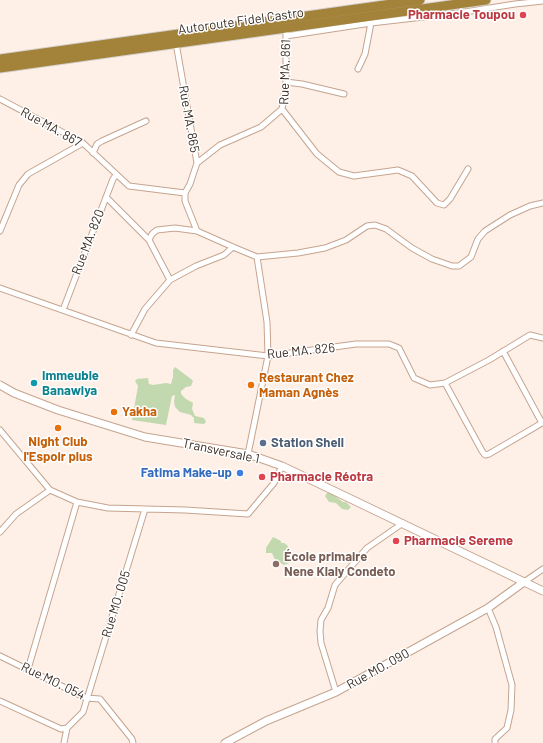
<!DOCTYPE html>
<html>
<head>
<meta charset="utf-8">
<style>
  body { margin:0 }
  canvas { display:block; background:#fef0e7 }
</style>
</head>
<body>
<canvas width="543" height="743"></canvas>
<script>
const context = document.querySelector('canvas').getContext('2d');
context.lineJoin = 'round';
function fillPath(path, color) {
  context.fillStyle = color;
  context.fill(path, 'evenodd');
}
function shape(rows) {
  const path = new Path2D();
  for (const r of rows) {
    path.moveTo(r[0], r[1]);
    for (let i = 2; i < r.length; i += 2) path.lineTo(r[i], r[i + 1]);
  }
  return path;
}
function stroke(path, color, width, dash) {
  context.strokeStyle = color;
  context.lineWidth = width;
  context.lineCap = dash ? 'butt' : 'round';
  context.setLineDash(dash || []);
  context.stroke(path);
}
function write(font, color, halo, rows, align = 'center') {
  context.font = font + ' Barlow,sans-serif';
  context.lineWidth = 3;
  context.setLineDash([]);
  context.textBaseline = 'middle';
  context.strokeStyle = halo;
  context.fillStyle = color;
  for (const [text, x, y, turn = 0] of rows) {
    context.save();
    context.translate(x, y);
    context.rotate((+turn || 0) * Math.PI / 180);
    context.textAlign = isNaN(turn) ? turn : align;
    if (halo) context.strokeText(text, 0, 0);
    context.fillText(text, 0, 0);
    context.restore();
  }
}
const green = shape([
  [175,367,191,379,193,381,191,386,186,387,181,391,181,394,186,399,193,403,192,409,195,416,204,418,206,422,204,424,194,423,194,418,191,415,180,412,175,407,174,401,175,395,172,396,166,425,132,420,138,386,135,381,137,379,148,378,149,384,153,385,166,383,171,384,173,377,173,370],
  [327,493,331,493,343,502,346,502,351,507,348,510,342,509,336,503,329,502,325,496],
  [273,537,281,541,281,543,284,543,287,545,295,557,294,561,284,565,275,560,272,553,266,553,266,548]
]);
const street = shape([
  [286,27,286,82,282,109,317,154,339,172,354,176,398,170,412,176,437,203,444,205,450,199,468,169],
  [286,36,371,23,458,13,515,4,543,1],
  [176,43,197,163,190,184,185,193,185,201,197,231,233,247,257,257,298,253,325,248,346,240,367,226,375,225,386,229,412,248,432,259,452,266,459,266,471,257,478,239,485,231,510,215,530,206,543,203],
  [358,69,365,54,371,23],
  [286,82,302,84,344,94],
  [0,99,83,143,129,186,185,193],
  [93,153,97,144,102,141,146,121],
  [197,163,220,145,261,127,282,109],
  [106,197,149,240,170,280],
  [0,231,19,185,28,174,83,143],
  [149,240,152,234,157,230,175,228,197,231],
  [0,288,156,343,268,356,356,344,389,344,399,348,414,378,430,385,445,383,489,360,530,335,543,338],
  [63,310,113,179,116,175],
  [131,335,145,309,170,280,196,266,224,255,233,247],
  [445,383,482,451,485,455,489,454,542,423,503,351],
  [0,430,50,490,77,502,108,508,185,510,248,514,274,483,282,466],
  [248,454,268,356,267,322,257,257],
  [0,532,16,514,50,490],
  [524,582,543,569],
  [488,608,496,627,512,685,511,710,507,728,495,739,495,743],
  [0,656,86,698,100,699,132,739,133,743],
  [28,669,77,502],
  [336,692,321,643,320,631,321,620,328,608,335,585,367,548,403,523],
  [0,701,61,729,67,728],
  [64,743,67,728,83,712,145,509]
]);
const secondary = shape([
  [0,385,14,393,58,410,145,437,248,454,282,466,543,591],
  [225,743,266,721,336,692,488,608,524,582]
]);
const highway = shape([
  [0,59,420,0],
  [0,68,486,0]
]);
const markers = [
  [523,15,4,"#e0444e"],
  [34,383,4,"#0f9aa8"],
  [251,385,4,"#e8710a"],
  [114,412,4,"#e8710a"],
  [58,428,4,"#e8710a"],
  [263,443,4,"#5c6f8a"],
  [240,473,4,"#3f7fe0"],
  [262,477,4,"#e0444e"],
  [396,541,4,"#e0444e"],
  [276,564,4,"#8d6e63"]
];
const healthNames = [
  ["Pharmacie Toupou",515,15,"right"],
  ["Pharmacie Réotra",270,477],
  ["Pharmacie Sereme",404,541]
];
const streetNames = [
  ["Autoroute Fidel Castro",241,21,-8],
  ["Rue MA. 861",285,72,-88],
  ["Rue MA. 865",189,119,80],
  ["Rue MA. 867",51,127,29],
  ["Rue MA. 820",88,242,-69],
  ["Rue MA. 826",301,351,-6],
  ["Transversale 1",221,451,12],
  ["Rue MO. 005",116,604,-73],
  ["Rue MO. 090",378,669,-29],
  ["Rue MO. 054",53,681,26]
];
const cultureNames = [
  ["Immeuble",42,376],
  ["Banawiya",42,391]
];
const foodNames = [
  ["Restaurant Chez",259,378],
  ["Maman Agnès",259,393],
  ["Yakha",122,412],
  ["Night Club",58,442,"center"],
  ["l'Espoir plus",58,457,"center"]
];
const serviceNames = [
  ["Station Shell",271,443]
];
const shopNames = [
  ["Fatima Make-up",232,473]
];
const educationNames = [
  ["École primaire",284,557],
  ["Nene Klaly Condeto",284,572]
];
fillPath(green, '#c2d8ae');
stroke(street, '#c5a48f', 7);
stroke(secondary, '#c5a48f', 9);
stroke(highway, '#d4d1cf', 11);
stroke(street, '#fff', 5);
stroke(secondary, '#fff', 7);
stroke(highway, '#a38239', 9);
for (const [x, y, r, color] of markers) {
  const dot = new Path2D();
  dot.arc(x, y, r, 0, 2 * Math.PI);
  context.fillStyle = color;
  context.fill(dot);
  stroke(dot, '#fff', 1.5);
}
write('bold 13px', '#be3a42', '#fff', healthNames, 'left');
write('13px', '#3b2e25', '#fff', streetNames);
write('bold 13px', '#0d838f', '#fff', cultureNames, 'left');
write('bold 13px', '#c56008', '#fff', foodNames, 'left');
write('bold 13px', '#4e5e75', '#fff', serviceNames, 'left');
write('bold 13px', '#366cbe', '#fff', shopNames, 'right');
write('bold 13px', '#785e54', '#fff', educationNames, 'left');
</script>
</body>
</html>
